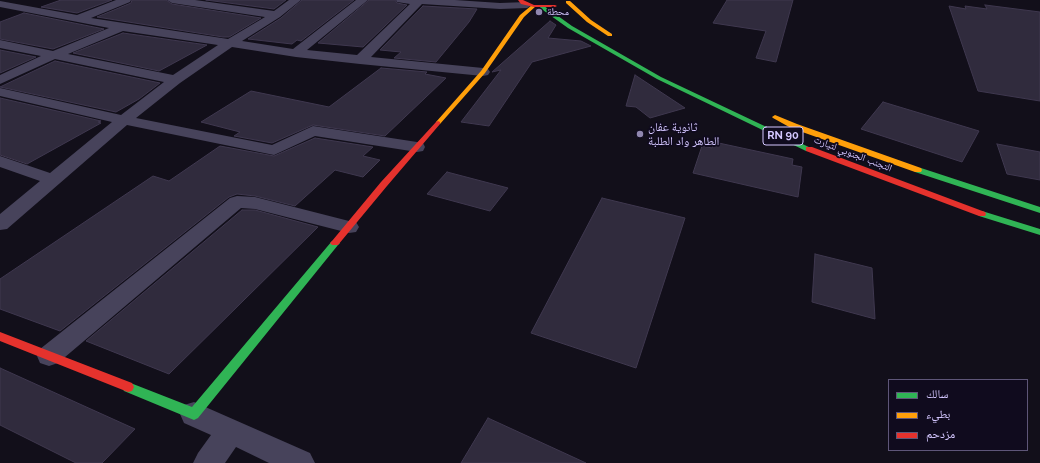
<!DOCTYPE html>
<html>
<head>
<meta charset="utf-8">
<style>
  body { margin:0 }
  #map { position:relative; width:1040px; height:463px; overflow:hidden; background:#120f1a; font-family:Raleway,"Noto Naskh Arabic",sans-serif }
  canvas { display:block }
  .legend { position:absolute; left:888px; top:379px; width:140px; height:72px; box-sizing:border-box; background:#100b1e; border:1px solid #5e5678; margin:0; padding:5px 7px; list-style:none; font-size:12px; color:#d4c7ff }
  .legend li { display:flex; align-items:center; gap:8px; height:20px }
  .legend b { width:20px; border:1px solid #5e5678 }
</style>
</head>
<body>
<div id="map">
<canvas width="1040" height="463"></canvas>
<ul class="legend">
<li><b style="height:5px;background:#30b455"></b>سالك</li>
<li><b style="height:5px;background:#ff9f0a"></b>بطيء</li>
<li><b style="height:5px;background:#e5322d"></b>مزدحم</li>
</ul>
</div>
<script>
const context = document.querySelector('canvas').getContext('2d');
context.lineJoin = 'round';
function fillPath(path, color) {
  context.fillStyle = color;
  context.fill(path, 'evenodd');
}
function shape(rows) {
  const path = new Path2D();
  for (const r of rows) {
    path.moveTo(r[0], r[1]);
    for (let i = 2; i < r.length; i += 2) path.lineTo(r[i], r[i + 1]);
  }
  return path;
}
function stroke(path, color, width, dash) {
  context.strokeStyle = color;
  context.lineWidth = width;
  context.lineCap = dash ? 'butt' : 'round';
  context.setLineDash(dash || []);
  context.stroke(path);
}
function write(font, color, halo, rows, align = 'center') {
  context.font = font + ' Raleway,"Noto Naskh Arabic",sans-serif';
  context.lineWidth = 3.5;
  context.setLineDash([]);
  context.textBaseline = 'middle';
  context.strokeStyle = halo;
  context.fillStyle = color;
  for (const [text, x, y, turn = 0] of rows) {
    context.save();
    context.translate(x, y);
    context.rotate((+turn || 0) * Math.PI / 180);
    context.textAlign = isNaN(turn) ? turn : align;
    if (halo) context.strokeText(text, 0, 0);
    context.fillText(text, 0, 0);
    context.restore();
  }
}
const building = shape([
  [61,0,112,0,77,13,41,7,61,0],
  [132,0,166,0,172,4,261,18,229,37,223,37,97,17,131,3,132,0],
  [206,0,286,0,274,9,206,0],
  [302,0,354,0,301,41,297,40,292,44,248,39,281,18,302,0],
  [369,0,395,0,397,3,407,5,363,47,318,43,369,0],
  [727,0,793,0,776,62,756,58,766,31,713,23,727,0],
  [985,5,1040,12,1040,101,978,91,949,6,966,9,965,6,987,9,985,5],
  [423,6,477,9,469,22,436,62,394,58,401,52,380,50,423,6],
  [24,13,104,29,53,49,0,39,0,22,24,13],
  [550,21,556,25,548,38,581,41,591,46,532,62,489,126,461,122,501,70,492,72,550,21],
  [123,33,207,45,159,71,73,53,123,33],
  [0,50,36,57,0,73,0,50],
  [55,61,160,83,139,99,116,112,0,87,55,61],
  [381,68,427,72,425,74,446,78,385,136,313,125,272,143,234,136,240,132,201,122,251,91,329,107,381,68],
  [635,75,685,108,650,118,636,107,626,106,635,75],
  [0,98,101,121,98,122,101,123,27,164,0,155,0,98],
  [883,102,979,131,962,162,861,129,883,102],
  [315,138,373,147,363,156,380,160,363,177,335,170,295,206,255,196,237,194,229,197,60,331,0,309,0,279,153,176,169,181,220,146,274,156,315,138],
  [714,142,793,159,792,165,802,167,798,197,693,173,702,146,712,148,714,142],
  [997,144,1040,152,1040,180,1007,174,997,144],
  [447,172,508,188,490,211,427,194,447,172],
  [602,198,685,218,636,368,531,333,602,198],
  [242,210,255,210,318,227,169,374,86,341,242,210],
  [815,254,872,268,875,319,812,302,815,254],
  [0,368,135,429,102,463,76,463,0,425,0,368],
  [488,418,586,463,461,463,488,418]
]);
const street = shape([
  [116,0,131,0,130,2,91,18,228,39,265,17,172,3,167,0,195,0,274,11,289,0,301,0,280,17,242,41,293,49,356,0,368,0,307,50,357,55,410,4,397,2,396,0,455,0,500,3,527,2,532,5,527,8,500,9,422,4,371,57,483,68,488,69,490,72,488,75,483,76,360,64,296,57,232,47,180,83,136,118,272,145,313,126,417,142,423,143,425,147,423,151,417,152,315,136,274,155,127,125,7,229,0,230,0,214,40,181,0,167,0,156,50,173,112,122,0,96,0,88,121,115,164,82,55,59,0,84,0,75,41,56,0,48,0,40,53,51,109,28,0,7,0,1,77,15,116,0],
  [123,31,218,45,173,75,68,54,123,31],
  [237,196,255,197,349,221,356,222,359,227,356,232,349,233,255,209,241,208,58,363,49,366,40,363,37,356,40,349,230,198,237,196],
  [194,402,310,453,315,463,269,463,236,447,225,463,193,463,198,453,211,435,184,423,180,414,184,405,194,402]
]);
const fast = shape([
  [540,6,544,6,572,26,661,77,813,149,812,151,806,151,657,79,568,28,540,8,540,6],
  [915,168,921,168,1040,207,1040,213,915,172,914,170,915,168],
  [982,211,1040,229,1040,235,979,216,978,214,979,212,982,211],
  [335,240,338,241,340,243,338,245,198,418,194,420,124,391,122,387,124,383,128,382,192,407,332,241,335,240]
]);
const slow = shape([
  [566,1,570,1,591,20,612,34,612,36,608,36,587,22,566,3,566,1],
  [532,5,536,6,524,17,485,73,440,124,436,124,436,122,481,71,520,15,532,5],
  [775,115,797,124,921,168,922,170,921,172,915,172,791,128,773,118,772,117,775,115]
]);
const jam = shape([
  [518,0,523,0,534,5,555,5,557,6,555,7,534,7,521,4,518,0],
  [438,121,440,122,440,124,387,186,338,245,332,245,330,243,332,241,381,182,436,122,438,121],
  [806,147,812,147,985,212,986,214,985,216,979,216,806,151,806,147],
  [0,332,132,383,134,387,132,391,128,392,0,341,0,332]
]);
const markers = [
  [539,12,4,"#9087af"],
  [640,134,4,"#9087af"]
];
const farPoinames = [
  ["محطة",547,12]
];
const farStreetnames = [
  ["التجنب الجنوبي لتيارت",853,154,21]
];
const shields = [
  [783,136,40]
];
const shieldNames = [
  ["RN 90",783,136]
];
const poiNames = [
  ["ثانوية عفان",648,127],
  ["الطاهر واد الطلبة",648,141]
];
fillPath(building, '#302b3d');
stroke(building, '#3f384f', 1);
fillPath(street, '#47435b');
fillPath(fast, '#30b455');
fillPath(slow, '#ff9f0a');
fillPath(jam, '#e5322d');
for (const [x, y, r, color] of markers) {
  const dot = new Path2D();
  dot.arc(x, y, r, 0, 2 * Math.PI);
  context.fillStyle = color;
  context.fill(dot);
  stroke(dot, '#100b1e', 1.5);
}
write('10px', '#d4c7ff', '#100b1e', farPoinames, 'left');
write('10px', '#d4c7ff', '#100b1e', farStreetnames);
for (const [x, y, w] of shields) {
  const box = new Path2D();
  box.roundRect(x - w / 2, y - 9, w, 18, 3);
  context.fillStyle = '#100b1e';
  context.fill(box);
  stroke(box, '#d4c7ff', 1);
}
write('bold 11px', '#d4c7ff', null, shieldNames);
write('12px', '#d4c7ff', '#100b1e', poiNames, 'left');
</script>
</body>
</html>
